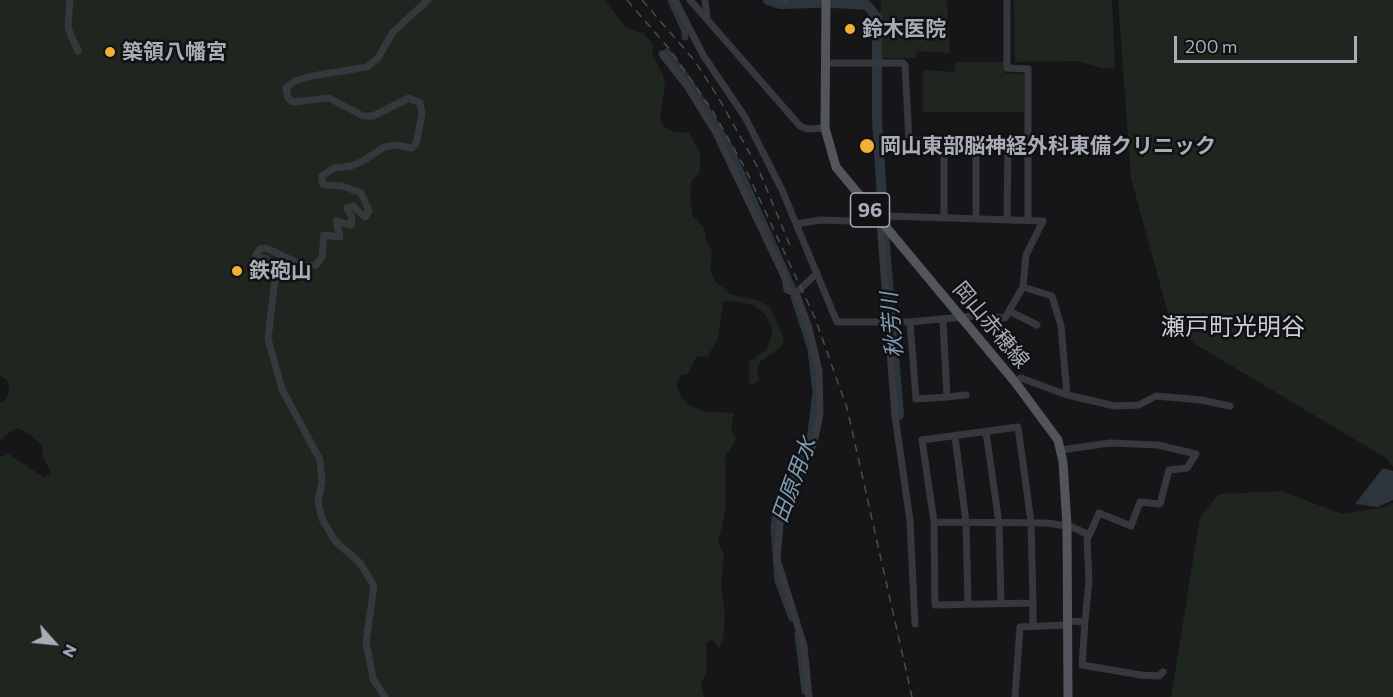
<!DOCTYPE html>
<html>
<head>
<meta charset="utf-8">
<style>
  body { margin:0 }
  #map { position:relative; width:1393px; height:697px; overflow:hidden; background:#161618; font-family:Commissioner,sans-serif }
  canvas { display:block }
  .north { position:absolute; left:24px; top:613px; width:60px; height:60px; -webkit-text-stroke:4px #111113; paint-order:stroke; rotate:117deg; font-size:16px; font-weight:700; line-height:24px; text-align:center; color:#a8adb8 }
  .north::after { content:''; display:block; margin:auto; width:21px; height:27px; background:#a8adb8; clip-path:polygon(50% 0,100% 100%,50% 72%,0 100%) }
  .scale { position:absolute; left:1174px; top:36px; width:183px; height:27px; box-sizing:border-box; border:3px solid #a8adb8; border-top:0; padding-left:8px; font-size:18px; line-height:21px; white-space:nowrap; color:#a8adb8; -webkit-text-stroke:4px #111113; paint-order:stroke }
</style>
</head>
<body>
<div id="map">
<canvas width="1393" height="697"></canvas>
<div class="north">N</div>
<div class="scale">200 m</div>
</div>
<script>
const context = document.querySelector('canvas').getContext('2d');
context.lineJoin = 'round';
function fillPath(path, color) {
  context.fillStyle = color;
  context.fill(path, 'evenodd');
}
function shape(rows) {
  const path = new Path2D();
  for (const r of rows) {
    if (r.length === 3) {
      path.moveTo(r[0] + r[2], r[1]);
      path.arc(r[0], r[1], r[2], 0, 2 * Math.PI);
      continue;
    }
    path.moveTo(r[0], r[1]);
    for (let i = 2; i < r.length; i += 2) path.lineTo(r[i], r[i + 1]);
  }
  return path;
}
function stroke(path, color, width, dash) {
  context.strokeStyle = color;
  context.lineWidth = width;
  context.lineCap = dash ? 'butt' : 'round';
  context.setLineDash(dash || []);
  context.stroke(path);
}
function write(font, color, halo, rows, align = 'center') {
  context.font = font + ' Commissioner,"Noto Sans JP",sans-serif';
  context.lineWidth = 5;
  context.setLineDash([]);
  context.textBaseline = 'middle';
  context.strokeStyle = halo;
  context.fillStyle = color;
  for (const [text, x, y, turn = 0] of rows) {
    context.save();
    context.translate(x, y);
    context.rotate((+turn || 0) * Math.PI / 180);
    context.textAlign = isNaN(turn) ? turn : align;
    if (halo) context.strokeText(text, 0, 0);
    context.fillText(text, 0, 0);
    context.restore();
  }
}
const green = shape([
  [0,0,604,0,627,28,644,34,652,43,653,56,663,75,665,87,660,117,664,127,674,132,689,133,700,153,700,173,692,180,690,197,693,216,704,227,706,239,712,251,710,270,715,281,730,294,759,301,770,307,784,339,782,346,760,362,757,369,759,380,753,385,749,383,749,362,767,349,773,331,766,315,753,305,728,300,723,302,718,338,708,356,696,357,688,374,681,375,677,384,680,396,689,405,706,412,734,413,731,428,736,439,725,457,726,507,718,543,724,554,721,585,725,614,723,640,719,649,712,639,706,643,707,670,701,684,704,697,0,697,0,457,9,454,45,478,51,473,44,459,41,444,25,431,16,428,0,440,0,403,5,400,9,392,8,381,0,375],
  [881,0,947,0,950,53,917,51,916,58,879,58],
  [1014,0,1112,0,1115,68,1102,68,1077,61,1015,62],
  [1118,0,1393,0,1393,467,1386,458,1195,344,1169,317,1131,178],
  [956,62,1005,62,1005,73,1024,74,1024,112,923,112,923,70,954,72],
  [1281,491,1342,514,1384,507,1393,503,1393,697,1171,697,1200,517,1219,494]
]);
const water = shape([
  [1383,468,1393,471,1393,500,1378,507,1355,504]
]);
const canal = shape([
  [671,0,685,31,685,37],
  [667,52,691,84,729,146,792,287],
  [792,618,778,581,774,527,776,515,810,441,816,392,811,349,794,297],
  [798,634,805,691]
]);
const river = shape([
  [768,0,780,4,818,3],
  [833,3,867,5,877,18,877,119,883,214],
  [884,234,899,415]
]);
const minor = shape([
  [70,0,68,28,78,51],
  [675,0,703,55,745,117,782,190,837,322,910,322,973,316,1005,318,1023,287],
  [690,0,800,126,807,129,825,128],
  [705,0,707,19],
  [778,0,785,0],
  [1007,0,1007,68,1028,69,1028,220],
  [662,54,687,86,716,133,785,278,787,290,796,293],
  [826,63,903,63,905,65,909,141,944,140],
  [944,218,944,140,1028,140],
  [976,219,976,140],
  [1007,219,1008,140],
  [880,222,895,416,910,521,915,624],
  [797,224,820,220,880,222,887,216,1043,221,1026,255,1023,287,1052,296,1061,326,1067,395,1021,378,1015,382],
  [263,265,7],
  [258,261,256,255,260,249,266,248,304,266,316,265,322,257,324,235,340,237,336,221,351,225,352,218,347,208,353,206,365,217,369,211,361,193,342,186,326,185,322,183,322,176,334,168,351,166,363,161,384,147,396,145,412,148,416,144,422,114,420,103,409,98,373,116,363,116,329,98,293,102,288,98,286,88,295,81,312,76,367,67,378,58,393,32,428,0],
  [269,269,275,279,268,339,282,389,320,460,322,481,318,502,322,519,335,541,360,563,374,586,366,642,373,679,385,697],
  [796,293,809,328,819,371,820,414,814,443,781,513,777,559,804,646,809,697],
  [796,293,817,273],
  [1009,311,1037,325],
  [910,322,916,399,947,397,943,321],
  [1067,395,1115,406,1139,405,1156,396,1201,400,1230,406],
  [947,397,966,395],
  [1018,427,1031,522,1033,603,935,605,934,522,922,440,1018,427],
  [986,432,999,523,1001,603],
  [955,437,966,522,968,604],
  [1061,450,1110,443,1158,445,1196,454,1187,468,1169,470,1160,504,1140,502,1131,526,1099,513,1087,540,1089,580,1085,622,1068,621],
  [934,522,1048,523,1072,527,1087,534],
  [1033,603,1033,626],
  [1085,622,1082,665,1141,675,1159,676,1163,672],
  [1015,697,1020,627,1067,625]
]);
const major = shape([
  [826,0,825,128,836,167,1015,382,1058,440,1063,462,1067,526,1068,697]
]);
const rail = shape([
  [627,0,671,51,712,110,745,168,815,318,847,408,912,697],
  [642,0,694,60,718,97,758,168,791,248]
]);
const markers = [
  [850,29,6,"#f2b134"],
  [110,52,6,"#f2b134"],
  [867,146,8,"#f2b134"],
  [237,271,6,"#f2b134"]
];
const shields = [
  [870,210,39]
];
const shieldNames = [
  ["96",870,210]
];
const poiNames = [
  ["鈴木医院",862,29],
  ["築領八幡宮",122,52],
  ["岡山東部脳神経外科東備クリニック",880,146],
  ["鉄砲山",249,271]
];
const streetNames = [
  ["岡山赤穂線",991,325,50]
];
const waterNames = [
  ["秋芳川",892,325,-95],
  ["田原用水",794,480,-70]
];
const quarterNames = [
  ["瀬戸町光明谷",1233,327]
];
fillPath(green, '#1e261f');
fillPath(water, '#2c353c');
stroke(canal, '#2c353c', 7);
stroke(river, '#2c353c', 10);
stroke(minor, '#37383d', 7);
stroke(major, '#53555c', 9);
stroke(rail, '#4a4c52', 1.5, [8, 6]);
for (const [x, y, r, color] of markers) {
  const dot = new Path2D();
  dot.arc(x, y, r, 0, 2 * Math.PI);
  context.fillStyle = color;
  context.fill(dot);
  stroke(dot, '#111113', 2);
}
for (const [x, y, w] of shields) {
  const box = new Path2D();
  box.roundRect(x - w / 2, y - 17, w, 34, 4.5);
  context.fillStyle = '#111113';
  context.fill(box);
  stroke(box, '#a8adb8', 1.5);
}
write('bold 20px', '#a8adb8', null, shieldNames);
write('bold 21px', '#a8adb8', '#111113', poiNames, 'left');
write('21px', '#a8adb8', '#111113', streetNames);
write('italic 22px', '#7f9bb3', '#111113', waterNames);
write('24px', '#c9ccd4', '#111113', quarterNames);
</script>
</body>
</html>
